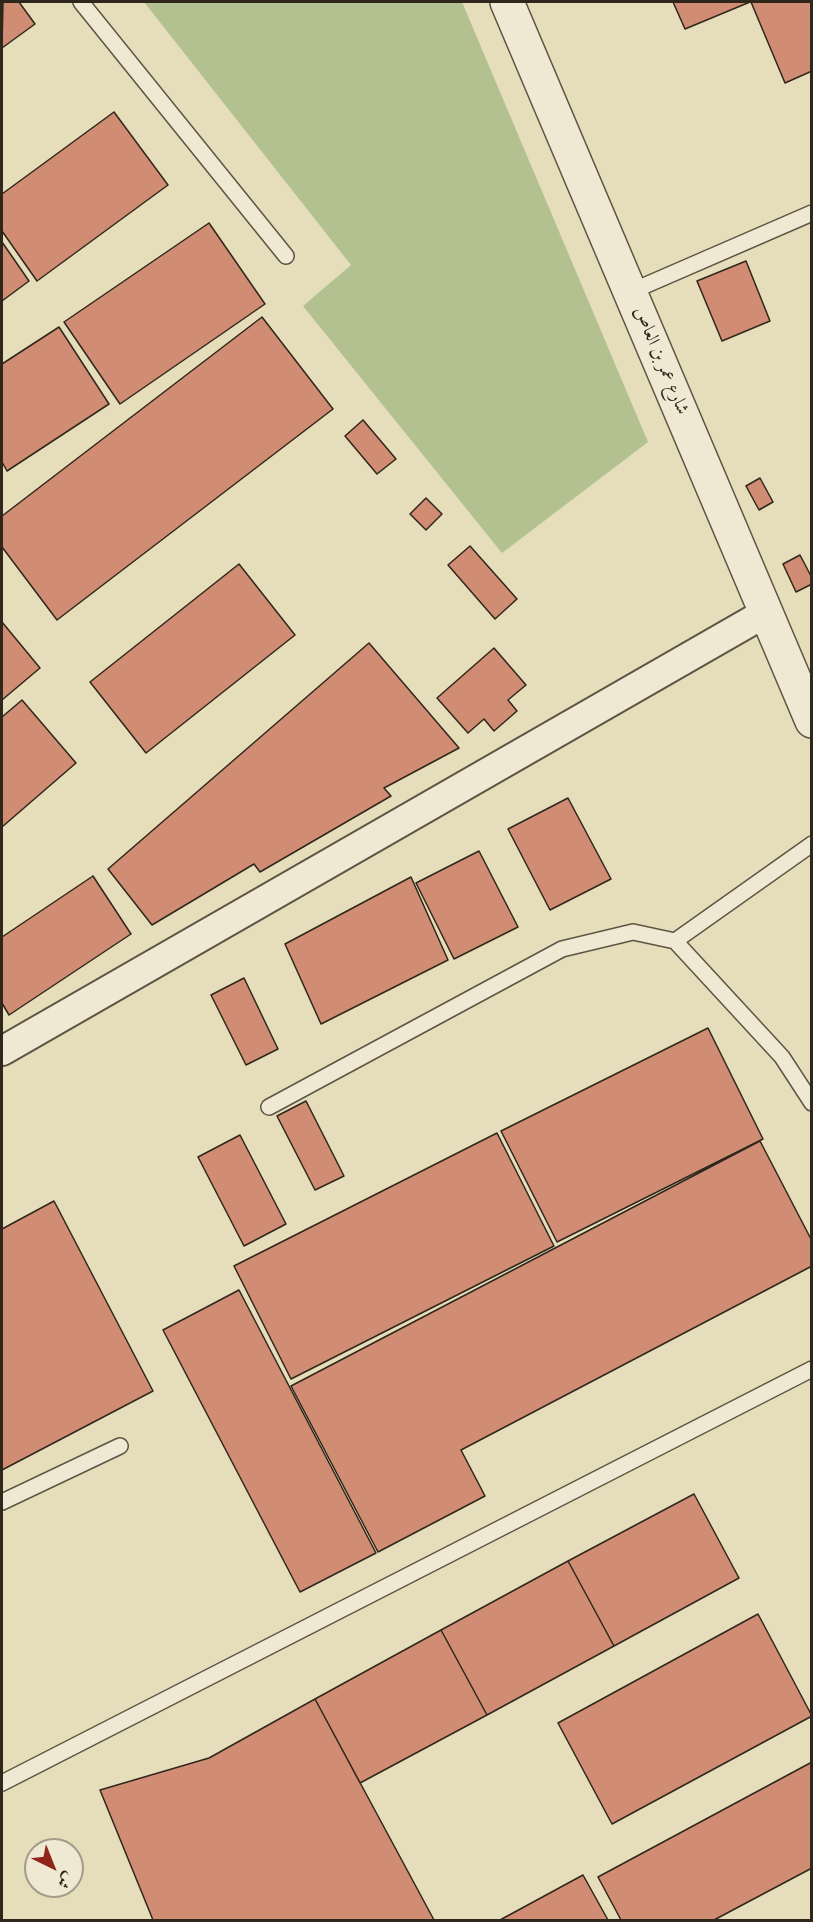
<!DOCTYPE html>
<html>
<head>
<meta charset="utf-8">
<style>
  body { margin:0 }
  #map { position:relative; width:813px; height:1922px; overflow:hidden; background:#e6ddbb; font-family:"IM FELL English",Amiri,serif }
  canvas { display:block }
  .frame { position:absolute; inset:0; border:3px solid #2f271b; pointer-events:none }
  .north { position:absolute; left:24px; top:1838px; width:60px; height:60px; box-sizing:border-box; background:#efe9d3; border:2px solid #a29b89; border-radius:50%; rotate:137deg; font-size:16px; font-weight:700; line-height:24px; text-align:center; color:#2f271b }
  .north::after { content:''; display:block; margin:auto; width:21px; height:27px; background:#8f2418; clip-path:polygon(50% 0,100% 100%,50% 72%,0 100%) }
</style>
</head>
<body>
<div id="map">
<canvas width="813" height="1922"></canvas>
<div class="frame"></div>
<div class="north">ش</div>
</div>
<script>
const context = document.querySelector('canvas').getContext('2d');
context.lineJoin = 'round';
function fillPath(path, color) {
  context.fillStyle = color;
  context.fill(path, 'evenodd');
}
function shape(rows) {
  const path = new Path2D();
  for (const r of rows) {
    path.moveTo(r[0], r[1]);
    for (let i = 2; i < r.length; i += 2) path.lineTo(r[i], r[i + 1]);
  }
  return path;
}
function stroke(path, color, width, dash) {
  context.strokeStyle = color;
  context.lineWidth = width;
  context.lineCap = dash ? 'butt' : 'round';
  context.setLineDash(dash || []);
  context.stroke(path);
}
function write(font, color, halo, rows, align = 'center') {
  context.font = font + ' "IM FELL English",Amiri,serif';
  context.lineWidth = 5;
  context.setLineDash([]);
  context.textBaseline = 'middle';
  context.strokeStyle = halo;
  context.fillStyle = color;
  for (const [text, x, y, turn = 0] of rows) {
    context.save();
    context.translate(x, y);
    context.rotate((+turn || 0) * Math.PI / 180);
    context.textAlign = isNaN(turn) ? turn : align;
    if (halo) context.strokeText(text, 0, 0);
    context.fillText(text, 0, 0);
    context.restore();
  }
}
const green = shape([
  [144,2,462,2,648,442,502,553,303,306,351,265]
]);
const building = shape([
  [3,2,19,2,35,24,2,48,3,2],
  [673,2,750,2,685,29,673,2],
  [751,2,812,2,812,71,785,83,751,2],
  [114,112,168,185,37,281,2,231,2,194,114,112],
  [209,223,265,304,120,404,64,322,209,223],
  [2,242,29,281,2,301,2,242],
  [746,261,770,321,722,341,697,281,746,261],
  [262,317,333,409,57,620,2,547,2,516,262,317],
  [59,327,109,404,7,471,2,462,2,364,59,327],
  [363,420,396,459,377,474,345,436,363,420],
  [760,478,773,502,759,510,746,486,760,478],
  [426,498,442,514,426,530,410,514,426,498],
  [470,546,517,599,495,619,448,565,470,546],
  [800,555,812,578,812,584,796,592,783,564,800,555],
  [239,564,295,635,146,753,90,682,239,564],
  [2,622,40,668,2,700,2,622],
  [369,643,459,748,384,788,391,796,260,872,254,864,152,925,108,869,369,643],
  [494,648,526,685,508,700,517,711,494,731,484,719,468,733,437,698,494,648],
  [22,700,76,763,2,827,2,717,22,700],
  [568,798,611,879,550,910,508,829,568,798],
  [479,851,518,927,454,959,416,883,479,851],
  [93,876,131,934,9,1015,2,1003,2,937,93,876],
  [411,877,448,960,321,1024,285,944,411,877],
  [244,978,278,1049,246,1065,211,995,244,978],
  [708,1028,763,1139,557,1242,501,1131,708,1028],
  [306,1101,344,1176,315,1190,277,1116,306,1101],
  [497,1133,554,1246,291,1379,234,1266,497,1133],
  [240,1135,286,1224,244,1246,198,1157,240,1135],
  [760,1141,812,1241,812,1266,461,1450,485,1496,378,1552,291,1386,760,1141],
  [54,1201,153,1391,2,1470,2,1229,54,1201],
  [239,1290,376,1553,300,1592,163,1330,239,1290],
  [694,1494,739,1578,614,1646,568,1561,694,1494],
  [568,1561,614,1646,487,1715,441,1630,568,1561],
  [758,1614,812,1716,612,1824,558,1723,758,1614],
  [441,1630,487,1715,360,1783,315,1699,441,1630],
  [315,1699,434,1920,153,1920,100,1790,209,1758,315,1699],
  [812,1762,812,1868,714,1920,621,1920,598,1877,812,1762],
  [583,1875,608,1920,500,1920,583,1875]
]);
const service = shape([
  [81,2,286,256],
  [630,292,812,213],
  [675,941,812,844],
  [269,1107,562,949,633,932,675,941,782,1057,812,1103],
  [2,1502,120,1446],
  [2,1783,812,1369]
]);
const minor = shape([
  [2,1051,767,612]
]);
const tertiary = shape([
  [507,2,812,721]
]);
const streetNames = [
  ["شارع عمر بن العاص",660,361,67]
];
fillPath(green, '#b3c191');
fillPath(building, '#d18c74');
stroke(building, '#2f271b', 1.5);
stroke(service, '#5d5443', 18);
stroke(minor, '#5d5443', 32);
stroke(tertiary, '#5d5443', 36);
stroke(service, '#efe9d3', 15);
stroke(minor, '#efe9d3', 28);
stroke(tertiary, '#efe9d3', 33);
write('18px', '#2f271b', '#efe9d3', streetNames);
</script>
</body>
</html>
